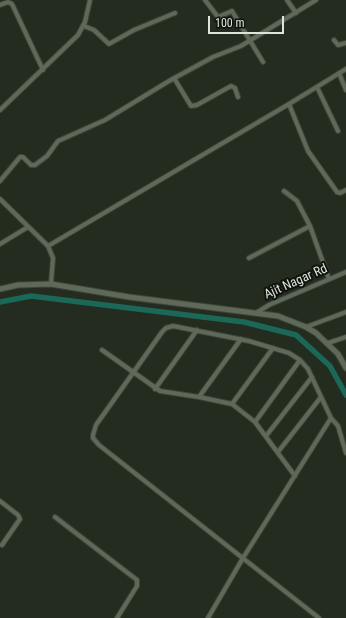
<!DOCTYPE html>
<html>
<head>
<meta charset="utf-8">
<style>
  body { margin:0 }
  #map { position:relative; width:346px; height:618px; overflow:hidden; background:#232c1f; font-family:"Roboto Condensed",sans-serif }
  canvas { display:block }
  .scale { position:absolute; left:208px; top:16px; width:76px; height:18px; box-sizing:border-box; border:2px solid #dee4db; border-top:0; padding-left:5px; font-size:12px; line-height:14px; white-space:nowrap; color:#dee4db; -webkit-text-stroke:3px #0f130d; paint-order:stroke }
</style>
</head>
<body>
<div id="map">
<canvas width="346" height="618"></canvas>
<div class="scale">100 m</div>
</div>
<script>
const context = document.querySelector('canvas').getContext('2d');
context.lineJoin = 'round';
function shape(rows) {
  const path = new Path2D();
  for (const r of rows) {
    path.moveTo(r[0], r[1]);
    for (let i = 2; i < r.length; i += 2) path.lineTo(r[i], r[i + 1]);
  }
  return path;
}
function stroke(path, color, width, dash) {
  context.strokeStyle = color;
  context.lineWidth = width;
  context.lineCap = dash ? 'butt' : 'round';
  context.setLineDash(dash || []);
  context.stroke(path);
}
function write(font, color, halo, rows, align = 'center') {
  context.font = font + ' "Roboto Condensed",sans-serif';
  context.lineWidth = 4;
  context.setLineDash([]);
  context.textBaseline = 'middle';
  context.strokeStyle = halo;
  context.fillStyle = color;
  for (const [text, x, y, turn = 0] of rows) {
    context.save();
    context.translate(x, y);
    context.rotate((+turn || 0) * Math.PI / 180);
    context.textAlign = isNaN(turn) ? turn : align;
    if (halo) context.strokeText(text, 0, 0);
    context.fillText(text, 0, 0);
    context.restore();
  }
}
const canal = shape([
  [0,302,31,296,244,322,296,335,330,366,346,395]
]);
const minor = shape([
  [205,0,218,17,232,11,263,62],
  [287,0,296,13],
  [0,5,8,2,12,4,43,70],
  [84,26,94,30,109,44,134,30,175,13],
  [334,40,338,45,346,43],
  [339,73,346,90],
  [174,78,191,106,197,105,231,86,235,88,238,97],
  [317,87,338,131],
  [289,104,308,151,337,192,340,193,346,190],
  [0,110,78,35,85,22,90,0],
  [0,181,20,157,23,157,31,165,35,165,47,156,58,141,105,120,169,81,213,57,241,46,316,0],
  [284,191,297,201,310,226],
  [0,199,48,246,53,258,51,284],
  [0,244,28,227],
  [48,246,289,104,346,69],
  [249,258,310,226,329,279],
  [256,313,269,305,346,272],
  [306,327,346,312],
  [328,343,346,337],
  [102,350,160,391,199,397,232,404,255,422,295,476],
  [155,389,197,330],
  [199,397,241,339],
  [232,404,273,348],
  [255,422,300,360],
  [266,436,312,377],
  [278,452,321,397],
  [0,501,18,515,20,519,2,545],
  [55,517,137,580,137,586,117,618],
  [208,618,243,558,331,418],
  [319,618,99,445,93,438,93,435,96,425,162,332,166,328,173,326,249,341,289,353,300,360,308,369,331,418,338,426,346,453]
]);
const tertiary = shape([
  [0,289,18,285,51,284,129,297,278,316,306,327,316,333,338,354,346,368]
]);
const streetNames = [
  ["Ajit Nagar Rd",296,282,-24]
];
stroke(canal, '#1b6758', 5.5);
stroke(minor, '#3e463b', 6);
stroke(tertiary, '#3e463b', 7);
stroke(minor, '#5e6959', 4);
stroke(tertiary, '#5e6959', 5);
write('13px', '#dee4db', '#0f130d', streetNames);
</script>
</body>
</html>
